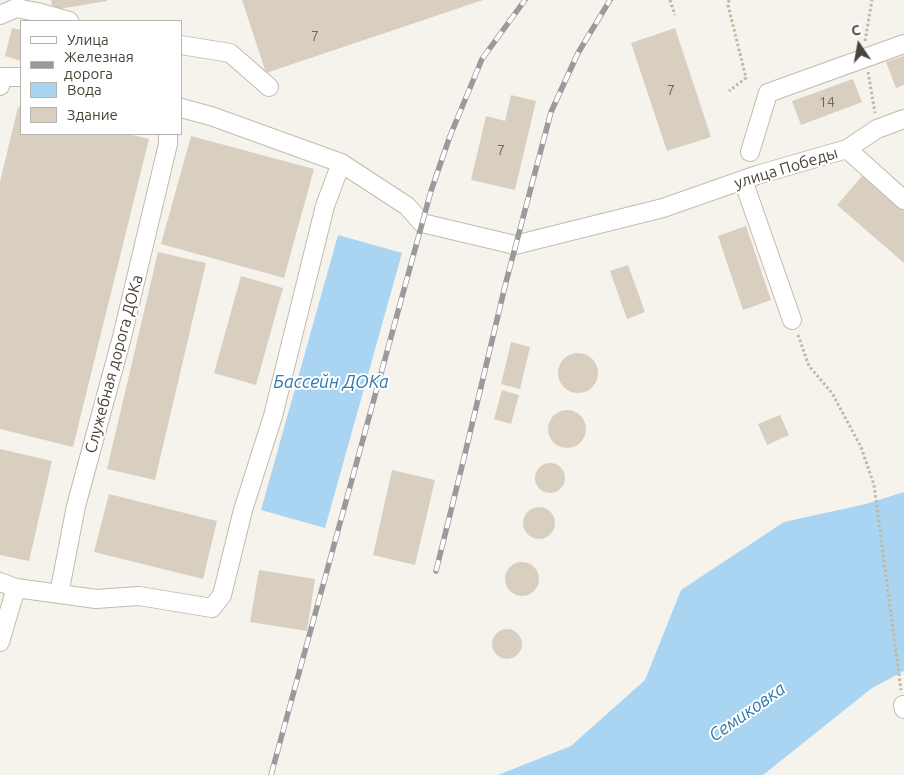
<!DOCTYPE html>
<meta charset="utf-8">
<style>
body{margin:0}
#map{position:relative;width:904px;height:775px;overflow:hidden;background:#f6f3ec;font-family:Ubuntu,sans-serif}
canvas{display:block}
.legend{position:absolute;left:20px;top:20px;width:162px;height:115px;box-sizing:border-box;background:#fff;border:1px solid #b7b4b0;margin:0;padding:6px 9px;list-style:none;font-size:15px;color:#4b4439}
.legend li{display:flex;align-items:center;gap:10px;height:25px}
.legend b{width:25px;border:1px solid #b7b4b0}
.north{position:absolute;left:834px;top:20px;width:50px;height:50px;-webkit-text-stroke:4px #fff;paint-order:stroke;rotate:348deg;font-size:14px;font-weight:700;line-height:20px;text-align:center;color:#4b4439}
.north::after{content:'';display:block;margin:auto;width:18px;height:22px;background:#4b4439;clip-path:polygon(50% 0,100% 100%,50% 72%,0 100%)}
</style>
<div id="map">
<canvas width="904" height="775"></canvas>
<ul class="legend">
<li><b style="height:6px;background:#fff"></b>Улица</li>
<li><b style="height:6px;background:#9a9a9a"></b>Железная дорога</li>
<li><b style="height:14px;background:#a9d4f2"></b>Вода</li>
<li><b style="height:14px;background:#d8cfc1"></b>Здание</li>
</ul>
<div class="north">С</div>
</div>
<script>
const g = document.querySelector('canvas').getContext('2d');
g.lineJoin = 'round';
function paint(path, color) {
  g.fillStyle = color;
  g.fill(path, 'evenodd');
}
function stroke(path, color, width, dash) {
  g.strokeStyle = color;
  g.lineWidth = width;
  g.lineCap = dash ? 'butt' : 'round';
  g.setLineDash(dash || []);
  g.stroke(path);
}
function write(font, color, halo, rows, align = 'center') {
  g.font = font + ' Ubuntu,sans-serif';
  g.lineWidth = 4;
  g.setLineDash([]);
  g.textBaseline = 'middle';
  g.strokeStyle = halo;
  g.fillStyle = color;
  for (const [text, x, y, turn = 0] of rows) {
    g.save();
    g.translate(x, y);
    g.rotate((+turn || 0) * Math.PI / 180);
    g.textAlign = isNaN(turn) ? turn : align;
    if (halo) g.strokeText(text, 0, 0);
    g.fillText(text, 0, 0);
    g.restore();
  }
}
const water = new Path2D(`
 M 338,235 L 402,253 L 325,528 L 261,510 Z
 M 904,492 L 904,671 L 872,688 L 763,775 L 498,775 L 571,746 L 645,680 L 681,590 L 784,522 L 866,504 Z`);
const building = new Path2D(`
 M 51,0 L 107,0 L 107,1 L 53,10 Z
 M 242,0 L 483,0 L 266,73 Z
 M 12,28 L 21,30 L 21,61 L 5,56 Z
 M 675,28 L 711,137 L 667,151 L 631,43 Z
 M 904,56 L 904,85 L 896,88 L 886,62 Z
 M 853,79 L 862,102 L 801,125 L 792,101 Z
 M 511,95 L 536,101 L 515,190 L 471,180 L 486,116 L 505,121 Z
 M 18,107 L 21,107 L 21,134 L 129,134 L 149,139 L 73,447 L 0,429 L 0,182 Z
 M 191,136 L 314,169 L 284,278 L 161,244 Z
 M 863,175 L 904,211 L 904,263 L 837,205 Z
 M 746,226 L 771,300 L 743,310 L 718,236 Z
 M 158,252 L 206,263 L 155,480 L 107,469 Z
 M 628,265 L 645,312 L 627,319 L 610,271 Z
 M 241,276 L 283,288 L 256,385 L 214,373 Z
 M 511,342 L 530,347 L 520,389 L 501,384 Z
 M558 373a20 20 0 1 1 40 0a20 20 0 1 1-40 0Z
 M 502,390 L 519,395 L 511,424 L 494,419 Z
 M548 429a19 19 0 1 1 38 0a19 19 0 1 1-38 0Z
 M 780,415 L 789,435 L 767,445 L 758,424 Z
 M 0,449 L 52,461 L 29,561 L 0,555 Z
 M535 478a15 15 0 1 1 30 0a15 15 0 1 1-30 0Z
 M 392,470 L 435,480 L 415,565 L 373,555 Z
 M 109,494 L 217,521 L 203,579 L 94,552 Z
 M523 523a16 16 0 1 1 32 0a16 16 0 1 1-32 0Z
 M505 579a17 17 0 1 1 34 0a17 17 0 1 1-34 0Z
 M 259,570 L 315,579 L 307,631 L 250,622 Z
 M492 644a15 15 0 1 1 30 0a15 15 0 1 1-30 0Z`);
const path = new Path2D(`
 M 670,0 L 675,15
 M 729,0 L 728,5 L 746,78 L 729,91
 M 865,41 L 872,0
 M 868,72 L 875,113
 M 798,335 L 809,366 L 832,393 L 861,447 L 874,485 L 901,690`);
const minor = new Path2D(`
 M 0,15 L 16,8 L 37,12 L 69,21
 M 181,45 L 230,53 L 269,87
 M 0,86 L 2,77 L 21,77
 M 181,108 L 211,116 L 341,163 L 407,206 L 422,223 L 515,245 L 663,208 L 757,175 L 847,149 L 877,129 L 904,119
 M 847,149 L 904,200
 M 750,152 L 768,93 L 904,44
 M 743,180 L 792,320
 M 0,582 L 16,588 L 0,642
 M 16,588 L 96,599 L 139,596 L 212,608 L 222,595 L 243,510 L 273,416 L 325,206 L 341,163
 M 59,594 L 76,506 L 122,337 L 168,144 L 168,134
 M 903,705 L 904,709`);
const rail = new Path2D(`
 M 436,571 L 464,458 L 506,282 L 551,112 L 578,53 L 610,0
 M 271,775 L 431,191 L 450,136 L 482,59 L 525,0`);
const numberNames = [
 ["7",315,36],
 ["7",671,90],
 ["14",827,102],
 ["7",501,150]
];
const streetNames = [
 ["улица Победы",786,168,-17],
 ["Служебная дорога ДОКа",114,364,-75]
];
const waterNames = [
 ["Бассейн ДОКа",331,382],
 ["Семиковка",747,712,-35]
];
paint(water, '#a9d4f2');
paint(building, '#d8cfc1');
stroke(minor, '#c2bbae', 20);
stroke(path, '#c4b79f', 3, [2.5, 2.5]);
stroke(minor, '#fff', 18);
stroke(rail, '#9a9a9a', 5.5);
stroke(rail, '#fff', 4, [11]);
write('14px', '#6e675b', null, numberNames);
write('16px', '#4b4439', '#fff', streetNames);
write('italic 18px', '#2e7ab2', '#fff', waterNames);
</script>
